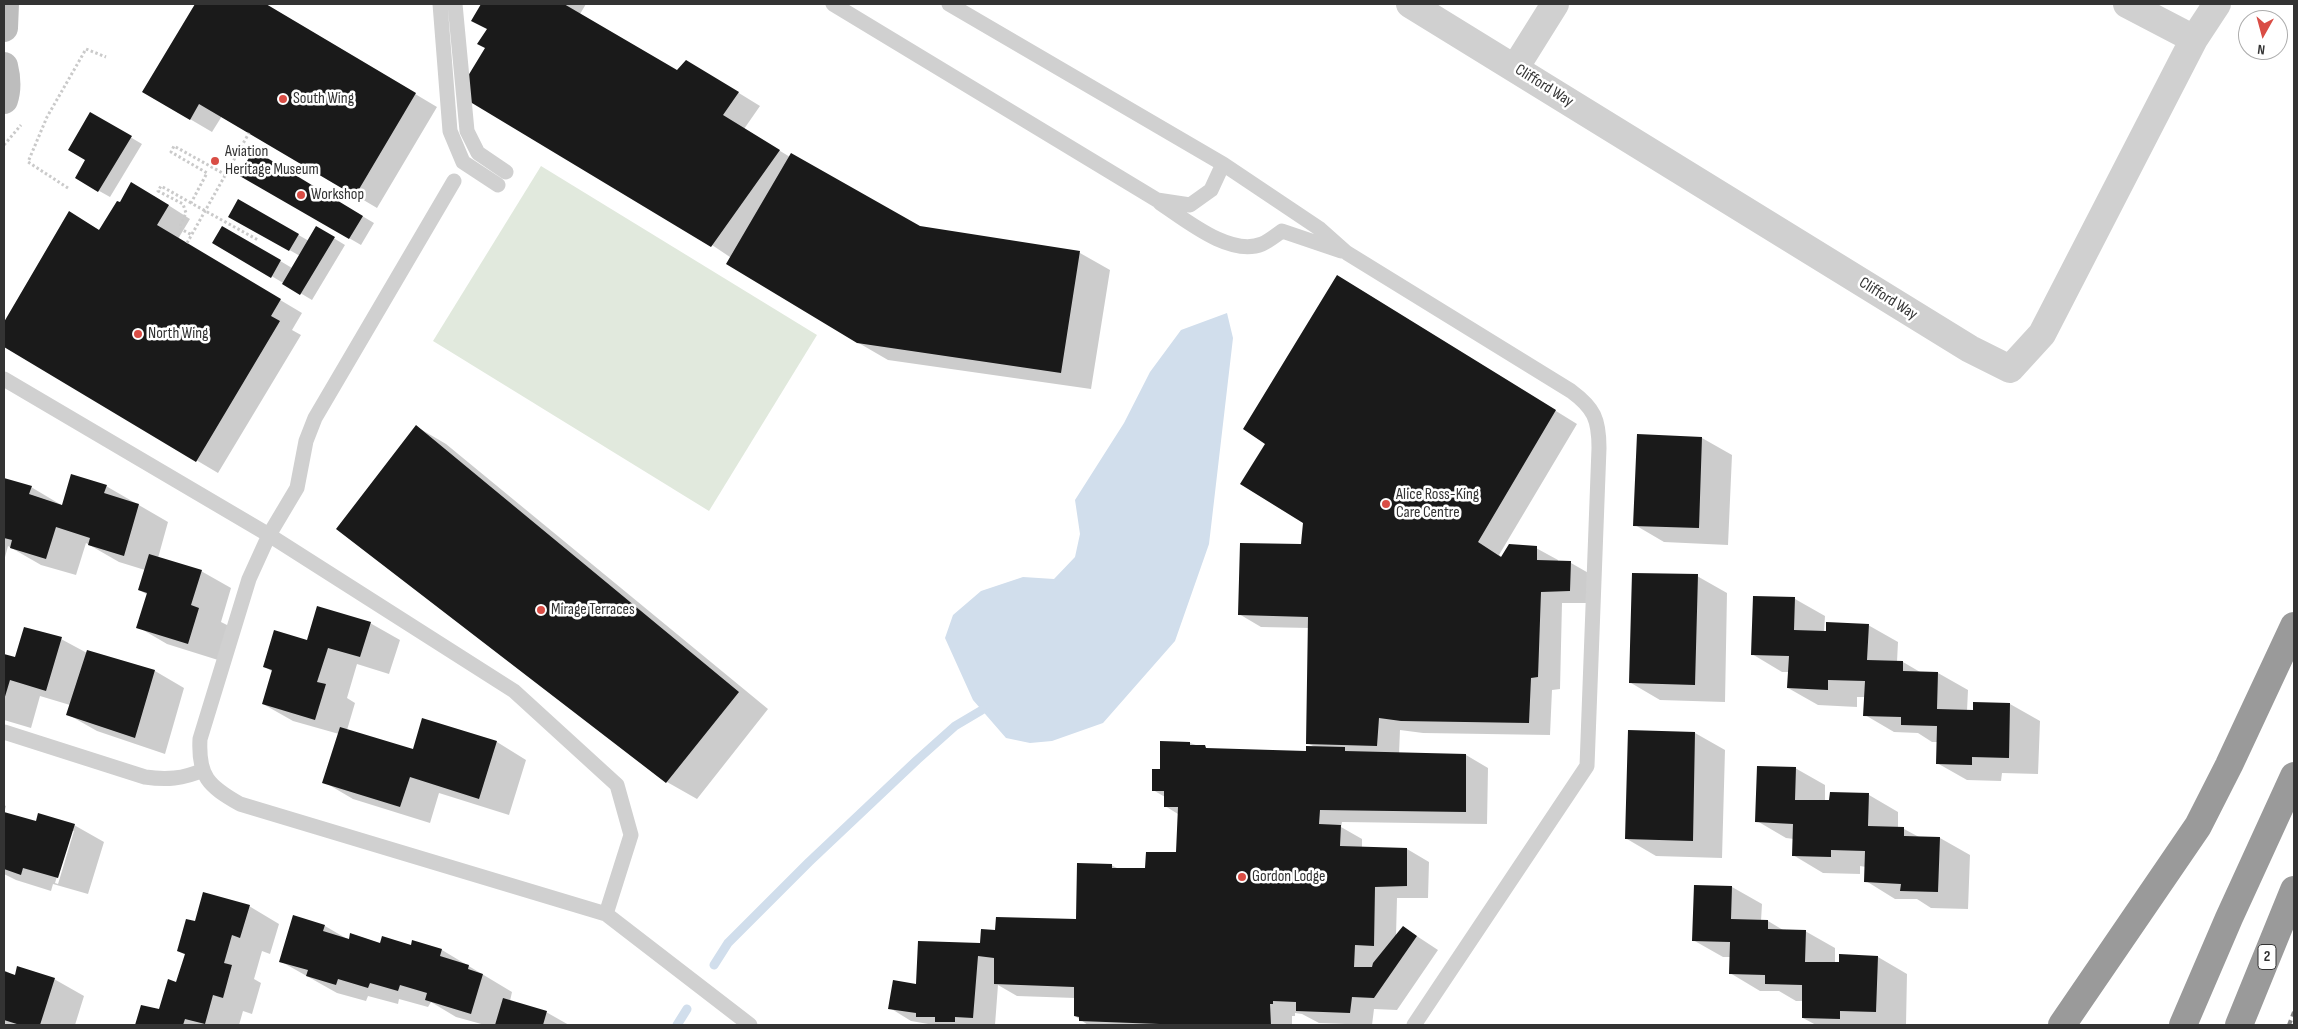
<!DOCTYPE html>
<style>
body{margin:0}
#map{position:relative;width:2298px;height:1029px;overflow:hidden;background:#fff;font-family:"Sofia Sans Condensed",sans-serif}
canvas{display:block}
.frame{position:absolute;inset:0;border:5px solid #333;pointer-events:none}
.north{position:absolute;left:2238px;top:10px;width:50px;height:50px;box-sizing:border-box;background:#fff;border:1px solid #adadad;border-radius:50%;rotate:187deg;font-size:14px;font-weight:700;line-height:20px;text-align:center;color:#333}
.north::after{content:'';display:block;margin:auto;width:18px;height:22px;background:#d94d45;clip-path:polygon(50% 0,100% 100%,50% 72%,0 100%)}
</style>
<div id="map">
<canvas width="2298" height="1029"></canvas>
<div class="frame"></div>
<div class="north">N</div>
</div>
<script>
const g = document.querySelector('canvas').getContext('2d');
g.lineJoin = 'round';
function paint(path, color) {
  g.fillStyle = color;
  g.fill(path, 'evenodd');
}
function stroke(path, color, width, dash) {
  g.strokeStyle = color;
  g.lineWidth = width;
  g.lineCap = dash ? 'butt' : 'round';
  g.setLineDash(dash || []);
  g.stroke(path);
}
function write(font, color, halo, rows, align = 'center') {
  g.font = font + ' "Sofia Sans Condensed",sans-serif';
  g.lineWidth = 5;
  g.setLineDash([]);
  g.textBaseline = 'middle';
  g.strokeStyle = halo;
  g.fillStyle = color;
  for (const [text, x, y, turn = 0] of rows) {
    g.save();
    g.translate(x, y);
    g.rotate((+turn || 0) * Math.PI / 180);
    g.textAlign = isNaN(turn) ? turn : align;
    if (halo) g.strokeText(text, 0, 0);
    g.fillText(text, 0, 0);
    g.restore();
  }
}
const green = new Path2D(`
 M 541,166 L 817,335 L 709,511 L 433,341 Z`);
const water = new Path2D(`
 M 1227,313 L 1233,338 L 1209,544 L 1175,641 L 1103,723 L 1052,741 L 1030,743 L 1006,738 L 973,700 L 945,638 L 953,615 L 981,591 L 1023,577 L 1054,579 L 1075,557 L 1080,534 L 1075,500 L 1124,423 L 1150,372 L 1181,330 Z`);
const shadow = new Path2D(`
 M 197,4 L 264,4 L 437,107 L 377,208 L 222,116 L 212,132 L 144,92 Z
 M 482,4 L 586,4 L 580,14 L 678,72 L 708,74 L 760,106 L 744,129 L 790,157 L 919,227 L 1080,253 L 1110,270 L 1091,389 L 888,360 L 857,342 L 712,245 L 486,48 L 488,29 L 472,20 Z
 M 91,114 L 142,144 L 110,197 L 76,178 L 87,160 Z
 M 254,152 L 374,223 L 361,245 L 240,175 Z
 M 154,196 L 190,219 L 178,239 L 302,313 L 292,330 L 301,335 L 218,473 L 4,346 L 4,324 L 70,213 L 99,230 L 120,204 Z
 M 239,201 L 309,241 L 317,228 L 345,245 L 312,300 L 214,242 L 223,227 L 292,268 L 300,256 L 230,216 Z
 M 1359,289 L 1577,424 L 1499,555 L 1502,557 L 1536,548 L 1558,560 L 1558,562 L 1571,563 L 1592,575 L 1592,603 L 1562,603 L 1560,689 L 1552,690 L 1550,735 L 1423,733 L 1400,730 L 1399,754 L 1466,755 L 1488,768 L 1487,824 L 1342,822 L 1341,827 L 1362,839 L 1362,848 L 1407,849 L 1429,862 L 1428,898 L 1397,898 L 1396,936 L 1403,927 L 1438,950 L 1397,1010 L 1374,1009 L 1372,1025 L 1319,1023 L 1302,1014 L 1295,1013 L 1295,1016 L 1292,1016 L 1292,1025 L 1088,1025 L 1075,1016 L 1075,998 L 1017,996 L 998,985 L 995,1025 L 934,1025 L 911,1021 L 890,1008 L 918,985 L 981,945 L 996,932 L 1077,921 L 1111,865 L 1119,869 L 1146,869 L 1177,853 L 1178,814 L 1165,806 L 1165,797 L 1153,790 L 1161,770 L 1190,743 L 1211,750 L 1307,752 L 1315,747 L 1307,743 L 1309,628 L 1261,627 L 1239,614 L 1302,545 Z
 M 417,427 L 446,444 L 768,709 L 697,799 L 667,782 L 338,529 Z
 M 1702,438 L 1732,455 L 1728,545 L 1664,542 L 1635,525 Z
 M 4,479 L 31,487 L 63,506 L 106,486 L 168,522 L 158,558 L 201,571 L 231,588 L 221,622 L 229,626 L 218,660 L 167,644 L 138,627 L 148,595 L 139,590 L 145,570 L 119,562 L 86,543 L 76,575 L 41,565 L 8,546 L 4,561 Z
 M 1697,576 L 1727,593 L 1725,702 L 1660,700 L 1631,683 Z
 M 1795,599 L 1825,616 L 1824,632 L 1868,625 L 1898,642 L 1897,662 L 1903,662 L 1920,672 L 1938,673 L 1968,690 L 1967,711 L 2010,704 L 2040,721 L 2038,774 L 2002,773 L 2001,781 L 1967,780 L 1937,763 L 1938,742 L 1932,742 L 1918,733 L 1894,732 L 1865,715 L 1865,697 L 1857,697 L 1857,707 L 1818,705 L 1788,688 L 1789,672 L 1782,672 L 1752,654 Z
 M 370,623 L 400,640 L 389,674 L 357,664 L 347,698 L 355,703 L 347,730 L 413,751 L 423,720 L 497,742 L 526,760 L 509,815 L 439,793 L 430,823 L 353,799 L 324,782 L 339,734 L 293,721 L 263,704 L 273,672 L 265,667 L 307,642 Z
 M 61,639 L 87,653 L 155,671 L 184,688 L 165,754 L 97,731 L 67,714 L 70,705 L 40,696 L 31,728 L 4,720 L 4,655 L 16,659 Z
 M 1695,733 L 1725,750 L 1722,858 L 1656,856 L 1627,839 Z
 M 1795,768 L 1825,785 L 1825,802 L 1869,795 L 1898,812 L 1898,828 L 1904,829 L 1919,837 L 1940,838 L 1970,855 L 1968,909 L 1931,908 L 1917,899 L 1895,899 L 1866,881 L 1866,867 L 1860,866 L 1860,874 L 1823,873 L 1793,855 L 1794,839 L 1786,838 L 1757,821 Z
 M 4,805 L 6,806 L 4,813 L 36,823 L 74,825 L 104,842 L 88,894 L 53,884 L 51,891 L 16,880 L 4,874 ZM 71,831 L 74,831 L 58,884 L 55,883 Z
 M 1695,886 L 1732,887 L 1762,904 L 1761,921 L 1768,921 L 1783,930 L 1805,931 L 1835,948 L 1835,963 L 1878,957 L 1907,974 L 1906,1025 L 1816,1025 L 1803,1018 L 1803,1001 L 1796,1001 L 1779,991 L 1760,991 L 1730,973 L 1731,957 L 1723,957 L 1693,940 Z
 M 249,906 L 279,924 L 270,954 L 262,951 L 254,979 L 261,983 L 252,1014 L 243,1011 L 239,1025 L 137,1025 L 142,1006 L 160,1011 L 177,984 L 186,955 L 178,951 L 196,923 Z
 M 325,926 L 349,940 L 442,950 L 512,992 L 510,1001 L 546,1012 L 569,1025 L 485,1025 L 456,1017 L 431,1002 L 428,1007 L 399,999 L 398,1004 L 368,996 L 366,1001 L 337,993 L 280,961 Z
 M 4,970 L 13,975 L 54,979 L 84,996 L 75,1025 L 4,1025 Z`);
const stream = new Path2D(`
 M 714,965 L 728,943 L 809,862 L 917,760 L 955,726 L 982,710
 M 677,1025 L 687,1009`);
const building = new Path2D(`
 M 195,4 L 266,4 L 416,93 L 355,196 L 199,104 L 190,120 L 142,92 Z
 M 481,4 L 564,4 L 677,70 L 686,60 L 739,92 L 723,115 L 780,150 L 711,247 L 457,94 L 485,48 L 477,44 L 487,29 L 471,21 Z
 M 90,112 L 132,136 L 98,192 L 75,178 L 85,160 L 68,150 Z
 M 254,150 L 363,216 L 349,239 L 238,175 Z
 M 791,153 L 920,226 L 1080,251 L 1061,373 L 857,343 L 726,264 Z
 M 131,182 L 169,205 L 157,225 L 281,299 L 271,316 L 280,321 L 196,462 L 4,347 L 4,322 L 69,211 L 99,230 L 117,201 L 120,202 Z
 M 238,199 L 299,234 L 289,251 L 228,217 Z
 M 222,226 L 281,260 L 271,278 L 212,243 Z
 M 316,226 L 335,237 L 300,295 L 282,284 Z
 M 1337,275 L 1556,410 L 1478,542 L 1501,557 L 1509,544 L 1537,546 L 1537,560 L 1571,561 L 1570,591 L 1541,592 L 1538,677 L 1531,678 L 1529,723 L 1401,721 L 1379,718 L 1377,746 L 1306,744 L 1308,617 L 1238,615 L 1240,543 L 1301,544 L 1303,523 L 1240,484 L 1265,444 L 1243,429 Z
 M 416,425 L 739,692 L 666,783 L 336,529 Z
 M 1637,434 L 1702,437 L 1699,528 L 1633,526 Z
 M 71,474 L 107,485 L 104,493 L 139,504 L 124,556 L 88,545 L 90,538 L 56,527 L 46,559 L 10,548 L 12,540 L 4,538 L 4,478 L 32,486 L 29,494 L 62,505 Z
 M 149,554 L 202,570 L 191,605 L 199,608 L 188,644 L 136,628 L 147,593 L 138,590 Z
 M 1632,573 L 1698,574 L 1695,685 L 1629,683 Z
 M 1753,596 L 1795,597 L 1794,630 L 1826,631 L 1826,622 L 1869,624 L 1867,660 L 1903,661 L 1903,671 L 1938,672 L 1937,709 L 1973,710 L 1973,702 L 2010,703 L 2009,758 L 1972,757 L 1972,765 L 1936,764 L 1937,726 L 1901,725 L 1901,717 L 1863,716 L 1865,681 L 1828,680 L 1828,690 L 1787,688 L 1789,656 L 1751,655 Z
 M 317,606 L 371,622 L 360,657 L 328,648 L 317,682 L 326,684 L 315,720 L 262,704 L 272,670 L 263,667 L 274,630 L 307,640 Z
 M 24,627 L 62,637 L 46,691 L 10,680 L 4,700 L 4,654 L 15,657 Z
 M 87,650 L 155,670 L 135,738 L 66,715 Z
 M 422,718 L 497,741 L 479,799 L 410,777 L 400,807 L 322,783 L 340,727 L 413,749 Z
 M 1628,730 L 1695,732 L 1693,841 L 1625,839 Z
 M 1160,741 L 1190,742 L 1190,745 L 1205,745 L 1206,748 L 1306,751 L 1306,746 L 1345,747 L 1345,751 L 1466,754 L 1466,812 L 1320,810 L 1319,824 L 1341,825 L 1340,846 L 1407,848 L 1407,886 L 1375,887 L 1374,946 L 1355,945 L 1354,967 L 1372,967 L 1373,963 L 1403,926 L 1417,936 L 1374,998 L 1352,997 L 1350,1013 L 1296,1011 L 1296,1002 L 1273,1001 L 1273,1004 L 1270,1004 L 1271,1025 L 1186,1025 L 1079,1021 L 1079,1017 L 1074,1016 L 1074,987 L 994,984 L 994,958 L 978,956 L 973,1018 L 955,1017 L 955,1022 L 935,1022 L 935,1017 L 916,1017 L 916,1013 L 888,1009 L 893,980 L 916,984 L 918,941 L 980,943 L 981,929 L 995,930 L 996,917 L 1076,919 L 1077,863 L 1112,864 L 1112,868 L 1145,868 L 1146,852 L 1176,852 L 1178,807 L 1164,807 L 1164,791 L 1152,791 L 1152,769 L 1160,769 Z
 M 1757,766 L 1796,767 L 1795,800 L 1829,800 L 1830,792 L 1869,793 L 1868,826 L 1904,827 L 1904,836 L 1940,837 L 1938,892 L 1900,891 L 1901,884 L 1864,882 L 1865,851 L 1831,850 L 1831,857 L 1792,856 L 1793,824 L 1755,822 Z
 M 4,812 L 36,821 L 38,813 L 75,824 L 58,878 L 23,868 L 21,875 L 4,869 Z
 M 1694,885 L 1732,886 L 1731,919 L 1768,920 L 1768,929 L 1806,930 L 1805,962 L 1839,962 L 1839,954 L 1878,956 L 1876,1012 L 1840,1011 L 1840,1019 L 1802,1018 L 1802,985 L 1765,984 L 1765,975 L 1729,974 L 1730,942 L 1692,941 Z
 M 203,892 L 250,905 L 240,938 L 232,935 L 224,963 L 232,965 L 223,998 L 213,995 L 205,1024 L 185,1019 L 183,1025 L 135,1025 L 141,1005 L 159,1009 L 168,979 L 176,982 L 185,954 L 177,951 L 186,919 L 195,921 Z
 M 293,915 L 325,925 L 323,931 L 349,939 L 350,933 L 380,943 L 382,936 L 411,945 L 412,940 L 442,949 L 440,956 L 469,965 L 468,969 L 483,974 L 471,1014 L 425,1000 L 427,993 L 400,985 L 398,991 L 370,983 L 368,988 L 338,979 L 336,985 L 306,976 L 308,970 L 279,962 Z
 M 17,966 L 55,978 L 40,1025 L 20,1025 L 4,1020 L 4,971 L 15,975 Z
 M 503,998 L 547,1011 L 543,1025 L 495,1025 Z`);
const path = new Path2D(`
 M 4,145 L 21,125
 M 226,175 L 174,146 L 171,152 L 207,173 L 191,203 L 258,240
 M 68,188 L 28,162 L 47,117 L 86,49 L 106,57
 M 191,203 L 161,186 L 158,191 L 183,204 L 186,213 L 179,228 L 192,235
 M 187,243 L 249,133`);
const lane = new Path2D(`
 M 440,4 L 450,131 L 463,162 L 498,185
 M 455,4 L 467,131 L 478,153 L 506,172
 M 833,4 L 1157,200 L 1190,205 L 1211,190 L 1223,164
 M 949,4 L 1223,164 L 1320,229 L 1347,253 L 1571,391 C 1594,408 1599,419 1599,448 L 1587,766 L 1414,1025
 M 454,181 L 315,418 L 306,441 L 297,488 L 269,535 L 249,579 L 200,739 C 198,776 208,786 240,804 L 606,914 L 750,1025
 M 1160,203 C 1186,220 1230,257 1262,244 C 1269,241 1276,235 1282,231 L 1341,251
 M 4,379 L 269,535 L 514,691 L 617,785 L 631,835 L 606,914
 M 4,732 L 145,777 C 166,780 183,779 203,770`);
const street = new Path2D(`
 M 1410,4 L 1970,349 L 2010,369 L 2042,334 L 2194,39 L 2217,4
 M 2127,4 L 2194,39
 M 1515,68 L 1555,4`);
const secondary = new Path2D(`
 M 4,28 L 5,4
 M 4,66 C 7,78 8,88 4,100`);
const highway = new Path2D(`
 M 2062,1025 L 2198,826 L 2229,765 L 2294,626
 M 2183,1025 L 2229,918 L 2294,776
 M 2239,1025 L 2294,890`);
const rail = new Path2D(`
 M 2289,1025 L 2294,1012`);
const markers = [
 [283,99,5,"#d94d45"],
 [215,161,5,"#d94d45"],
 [301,195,5,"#d94d45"],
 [138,334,5,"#d94d45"],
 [1386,504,5,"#d94d45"],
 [541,610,5,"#d94d45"],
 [1242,877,5,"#d94d45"]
];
const shields = [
 [2267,957,18]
];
const shieldNames = [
 ["2",2267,957]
];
const streetNames = [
 ["Clifford Way",1544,86,32],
 ["Clifford Way",1888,299,32]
];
const poiNames = [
 ["South Wing",293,99],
 ["Aviation",225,152],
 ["Heritage Museum",225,170],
 ["Workshop",311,195],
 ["North Wing",148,334],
 ["Alice Ross-King",1396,495],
 ["Care Centre",1396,513],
 ["Mirage Terraces",551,610],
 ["Gordon Lodge",1252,877]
];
paint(green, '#e1e9dd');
paint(water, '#d1deec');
paint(shadow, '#0003');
stroke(stream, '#d1deec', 9);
paint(building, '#1a1a1a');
stroke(path, '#cacaca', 3, [2.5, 2.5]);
stroke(lane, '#d0d0d0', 15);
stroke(street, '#d0d0d0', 28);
stroke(secondary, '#bdbdbd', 28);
stroke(highway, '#9a9a9a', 28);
stroke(rail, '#888', 4, [5, 4]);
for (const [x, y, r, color] of markers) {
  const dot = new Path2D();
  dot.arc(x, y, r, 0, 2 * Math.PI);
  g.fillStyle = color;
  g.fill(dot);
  stroke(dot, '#fff', 2);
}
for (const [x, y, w] of shields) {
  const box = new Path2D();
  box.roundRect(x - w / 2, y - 12.5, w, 25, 4);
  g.fillStyle = '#fff';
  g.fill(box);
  stroke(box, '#333', 1);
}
write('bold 15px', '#333', null, shieldNames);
write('16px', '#333', '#fff', streetNames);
write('16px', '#333', '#fff', poiNames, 'left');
</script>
